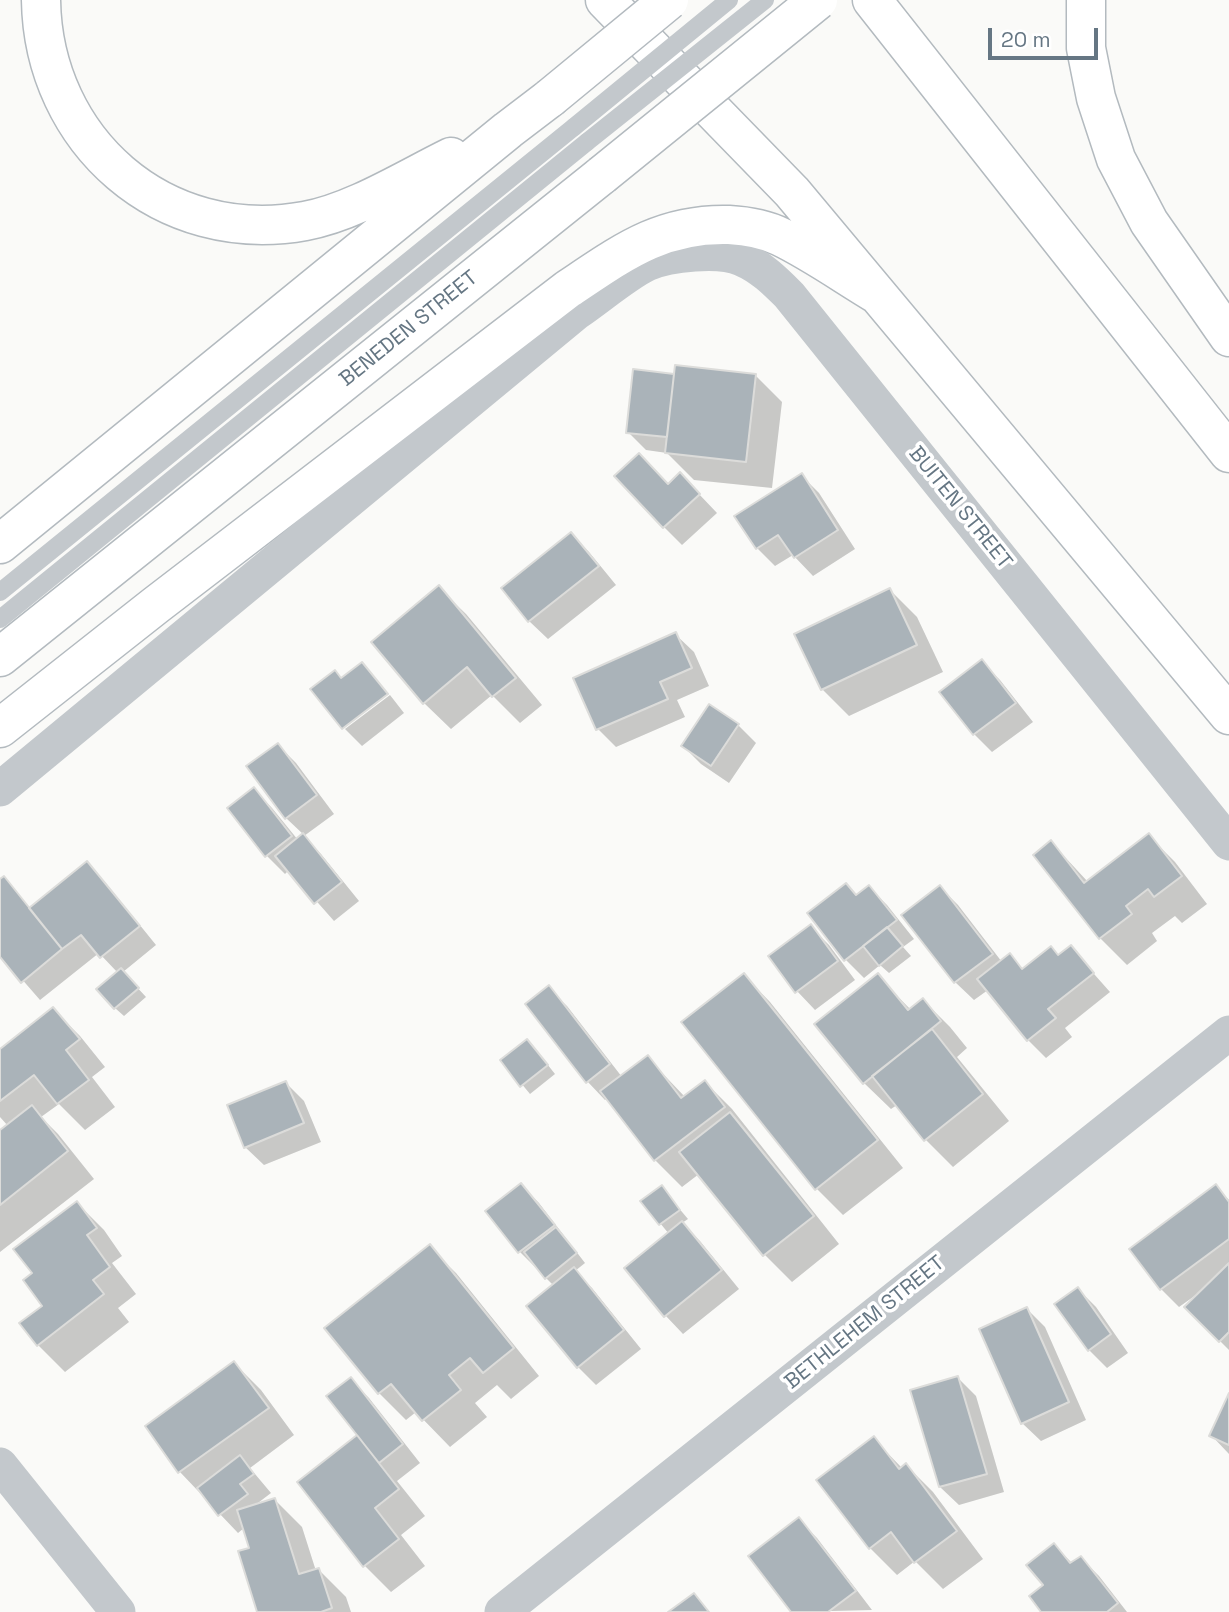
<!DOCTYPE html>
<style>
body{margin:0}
#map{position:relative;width:1229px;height:1612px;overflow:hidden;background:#fafaf8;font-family:"Space Grotesk",sans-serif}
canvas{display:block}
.scale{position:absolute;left:988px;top:28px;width:110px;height:32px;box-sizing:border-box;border:4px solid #657683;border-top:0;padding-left:9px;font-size:21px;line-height:24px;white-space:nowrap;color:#657683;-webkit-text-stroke:5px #fff;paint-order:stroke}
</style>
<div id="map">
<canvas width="1229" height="1612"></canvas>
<div class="scale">20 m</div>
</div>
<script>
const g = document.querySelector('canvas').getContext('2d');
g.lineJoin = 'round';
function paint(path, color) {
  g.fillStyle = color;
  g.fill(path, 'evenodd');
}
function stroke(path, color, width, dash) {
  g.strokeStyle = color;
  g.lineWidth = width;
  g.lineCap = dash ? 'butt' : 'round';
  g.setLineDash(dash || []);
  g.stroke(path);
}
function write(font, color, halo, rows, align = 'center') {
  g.font = font + ' "Space Grotesk",sans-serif';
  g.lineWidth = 7;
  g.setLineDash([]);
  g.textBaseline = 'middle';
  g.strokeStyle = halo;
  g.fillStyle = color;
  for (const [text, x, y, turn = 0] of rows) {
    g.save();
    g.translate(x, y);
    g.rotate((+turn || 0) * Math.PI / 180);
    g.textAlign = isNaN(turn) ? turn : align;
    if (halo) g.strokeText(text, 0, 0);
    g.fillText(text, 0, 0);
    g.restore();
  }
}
const shadow = new Path2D(`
 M 673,375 L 755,375 L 782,402 L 772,488 L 694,480 L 667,453 L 646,450 L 628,432 Z
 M 801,475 L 819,493 L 855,549 L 813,576 L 793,555 L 775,566 L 757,548 Z
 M 698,493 L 717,513 L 682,545 L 664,527 Z
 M 571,534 L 589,552 L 616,585 L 548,639 L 529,621 L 503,588 Z
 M 439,588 L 466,614 L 542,705 L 520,723 L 492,695 L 451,729 L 424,703 Z
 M 890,590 L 917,617 L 943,672 L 849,716 L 822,689 Z
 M 675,634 L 694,652 L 709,686 L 677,700 L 685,717 L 616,747 L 598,729 Z
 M 982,662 L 1000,680 L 1033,722 L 992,752 L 974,734 L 942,692 Z
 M 390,695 L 404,713 L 362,746 L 345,729 Z
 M 738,725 L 756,743 L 729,783 L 701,764 L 683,746 Z
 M 278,745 L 296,763 L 334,814 L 304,836 L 321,854 L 359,901 L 334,921 L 289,870 L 285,874 L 267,856 L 229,809 L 254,789 L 272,808 L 298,840 L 304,835 L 286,818 Z
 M 1149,836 L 1175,862 L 1207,904 L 1182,923 L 1175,916 L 1152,933 L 1157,941 L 1127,965 L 1100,938 L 1051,842 L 1088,882 Z
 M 87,864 L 105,882 L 156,945 L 123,972 L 146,997 L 124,1016 L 115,1008 L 118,973 L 99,953 L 40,1000 L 0,954 L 0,881 L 3,879 L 31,909 Z
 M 869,887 L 887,905 L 914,939 L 903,947 L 911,956 L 889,973 L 880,965 L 864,978 L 846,960 L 809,913 L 857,897 Z
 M 940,887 L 958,905 L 1002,962 L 1010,955 L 1024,970 L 1059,957 L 1071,948 L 1110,992 L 1065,1028 L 1072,1037 L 1046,1058 L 1028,1040 L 988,990 L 974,1000 L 955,982 L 903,915 Z
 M 811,927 L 829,945 L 855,980 L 815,1010 L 797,991 Z
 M 744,975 L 770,1002 L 903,1168 L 843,1215 L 816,1188 Z
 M 877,975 L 911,1010 L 923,1000 L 950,1027 L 967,1048 L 957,1057 L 1009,1121 L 953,1167 L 926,1140 L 897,1105 L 891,1109 L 864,1083 Z
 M 548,988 L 567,1006 L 622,1077 L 648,1058 L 685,1097 L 705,1082 L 732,1109 L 839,1244 L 792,1282 L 765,1255 L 699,1174 L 682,1187 L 655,1160 L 608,1098 L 605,1100 L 587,1081 Z
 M 53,1009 L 80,1036 L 105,1067 L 92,1077 L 115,1107 L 85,1130 L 59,1104 L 41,1117 L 58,1134 L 94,1179 L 0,1252 L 0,1132 L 8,1126 L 0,1117 L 0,1051 Z
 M 536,1050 L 555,1074 L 530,1094 L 502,1060 Z
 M 286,1083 L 304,1101 L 321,1142 L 264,1165 L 245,1147 Z
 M 521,1185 L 539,1203 L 585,1263 L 575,1271 L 592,1288 L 641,1349 L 596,1385 L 578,1367 L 554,1286 L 520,1252 L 487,1211 Z
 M 1216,1186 L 1229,1200 L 1229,1350 L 1186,1307 L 1197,1297 L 1196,1295 L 1179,1307 L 1161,1289 Z
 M 661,1187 L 688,1219 L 682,1223 L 700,1241 L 739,1289 L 683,1334 L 665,1315 L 669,1234 L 642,1201 Z
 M 77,1203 L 104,1230 L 122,1256 L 112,1263 L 136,1294 L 118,1308 L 129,1322 L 65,1372 L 38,1345 L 45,1307 L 35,1273 Z
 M 429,1247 L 456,1273 L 539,1376 L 511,1399 L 497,1385 L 475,1403 L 487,1417 L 450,1447 L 416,1412 L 406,1420 L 379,1393 L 327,1328 Z
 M 1078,1289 L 1096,1307 L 1128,1353 L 1107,1368 L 1089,1350 Z
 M 1027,1309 L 1045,1327 L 1086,1420 L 1041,1441 L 1022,1423 Z
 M 234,1363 L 261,1390 L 294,1435 L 250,1468 L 271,1493 L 254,1506 L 275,1500 L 302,1527 L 316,1571 L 319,1570 L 346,1597 L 351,1612 L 259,1612 L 251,1549 L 244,1528 L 238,1533 L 180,1472 Z
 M 958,1378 L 976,1396 L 1004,1492 L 959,1505 L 940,1487 Z
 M 351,1380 L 369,1398 L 420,1463 L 397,1481 L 425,1516 L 401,1535 L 425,1566 L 391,1592 L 364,1565 L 363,1443 Z
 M 1229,1397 L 1229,1454 L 1211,1435 Z
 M 874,1439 L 902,1468 L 906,1465 L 933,1492 L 983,1559 L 943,1589 L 915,1561 L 897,1575 L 870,1548 Z
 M 799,1520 L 817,1538 L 872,1610 L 793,1612 Z
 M 1054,1545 L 1073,1564 L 1081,1558 L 1099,1576 L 1127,1612 L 1044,1612 L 1045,1586 Z`);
const building = new Path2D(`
 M 675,365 L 756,374 L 746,462 L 665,453 Z
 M 633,369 L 674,374 L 667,437 L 626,433 Z
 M 639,453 L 668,484 L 680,472 L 700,494 L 663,528 L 614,476 Z
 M 802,473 L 838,530 L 794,558 L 778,535 L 756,549 L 734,516 Z
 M 571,532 L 599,566 L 528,622 L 501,588 Z
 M 439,585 L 516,678 L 492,697 L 467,667 L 423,704 L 371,642 Z
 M 890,588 L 917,645 L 821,690 L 794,634 Z
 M 676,632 L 692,668 L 660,682 L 668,699 L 596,730 L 573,678 Z
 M 982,659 L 1016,703 L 973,735 L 939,692 Z
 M 362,662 L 388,694 L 342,729 L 310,689 L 335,670 L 341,678 Z
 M 709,704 L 739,724 L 711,766 L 681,746 Z
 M 278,743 L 317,795 L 285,819 L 246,766 Z
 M 254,787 L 292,836 L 265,857 L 227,808 Z
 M 303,833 L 342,882 L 314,904 L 275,856 Z
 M 1149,833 L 1182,876 L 1154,897 L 1148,889 L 1126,906 L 1132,914 L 1099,939 L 1033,855 L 1051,840 L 1084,883 Z
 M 87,861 L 140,926 L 100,958 L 81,935 L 62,949 L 29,908 Z
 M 4,876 L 62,949 L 21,983 L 0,957 L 0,879 Z
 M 846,883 L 856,895 L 869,885 L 897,920 L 844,961 L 807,913 Z
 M 940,885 L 993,954 L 954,983 L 901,915 Z
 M 811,924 L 838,961 L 795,993 L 768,956 Z
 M 887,927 L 903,946 L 879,966 L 863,946 Z
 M 1071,945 L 1094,973 L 1048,1009 L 1056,1018 L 1027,1041 L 977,979 L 1010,953 L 1022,969 L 1051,946 L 1058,955 Z
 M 121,968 L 139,988 L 114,1009 L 96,989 Z
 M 744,973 L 878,1140 L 815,1190 L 681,1022 Z
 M 878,973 L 908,1010 L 923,998 L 941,1021 L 863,1084 L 814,1024 Z
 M 549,985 L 610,1064 L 586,1083 L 525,1004 Z
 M 53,1007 L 80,1039 L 66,1050 L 89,1080 L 57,1104 L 34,1075 L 0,1101 L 0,1049 Z
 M 932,1029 L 983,1094 L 924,1141 L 872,1076 Z
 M 527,1039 L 548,1065 L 520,1087 L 500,1060 Z
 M 648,1055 L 681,1098 L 705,1080 L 725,1107 L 654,1161 L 600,1091 Z
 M 286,1081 L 304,1123 L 244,1148 L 227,1105 Z
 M 32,1105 L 68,1151 L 0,1205 L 0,1130 Z
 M 730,1112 L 814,1216 L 763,1256 L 679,1152 Z
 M 521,1183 L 555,1225 L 518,1253 L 485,1211 Z
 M 1216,1184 L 1229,1202 L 1229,1239 L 1160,1290 L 1129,1249 Z
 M 662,1185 L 680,1210 L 659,1225 L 640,1201 Z
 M 77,1201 L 97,1228 L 87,1235 L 110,1267 L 93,1280 L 104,1294 L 37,1346 L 19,1323 L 42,1306 L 23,1280 L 32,1273 L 13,1249 Z
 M 682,1221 L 722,1270 L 664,1317 L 624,1268 Z
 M 556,1227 L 577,1253 L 545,1279 L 524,1252 Z
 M 430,1244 L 514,1348 L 483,1373 L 470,1358 L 449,1375 L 461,1390 L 422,1421 L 391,1384 L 378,1394 L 324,1328 Z
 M 1229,1263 L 1229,1332 L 1219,1342 L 1184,1307 Z
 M 574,1267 L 624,1330 L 577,1368 L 526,1306 Z
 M 1078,1287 L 1111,1334 L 1088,1351 L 1054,1304 Z
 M 1027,1307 L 1069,1402 L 1021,1424 L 979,1329 Z
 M 234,1361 L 269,1408 L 178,1473 L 145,1426 Z
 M 958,1376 L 987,1474 L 939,1487 L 910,1390 Z
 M 351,1377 L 403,1444 L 379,1463 L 326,1396 Z
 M 1229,1393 L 1229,1445 L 1209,1436 Z
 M 357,1435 L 399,1489 L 375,1508 L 399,1539 L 363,1567 L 297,1482 Z
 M 874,1436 L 899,1469 L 906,1463 L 957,1531 L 914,1563 L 891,1532 L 869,1549 L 816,1480 Z
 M 240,1455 L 254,1474 L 240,1484 L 248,1494 L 218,1516 L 197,1488 Z
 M 275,1498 L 299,1574 L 319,1568 L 332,1608 L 321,1612 L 257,1612 L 238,1551 L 249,1548 L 237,1510 Z
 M 799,1517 L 856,1591 L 828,1612 L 791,1612 L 748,1556 Z
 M 1054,1543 L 1070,1563 L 1081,1556 L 1118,1603 L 1107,1612 L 1041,1612 L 1029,1596 L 1043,1585 L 1026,1565 Z
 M 694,1593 L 709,1612 L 668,1612 Z`);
const lane = new Path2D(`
 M 0,592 L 574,127
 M 0,619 L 587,142`);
const street = new Path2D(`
 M 0,789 L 576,313 C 597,299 626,274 647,264 C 669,254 720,249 742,259 C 761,267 775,281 789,295 L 1229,843
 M 0,1465 L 118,1612
 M 502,1612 L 1229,1033`);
const secondary = new Path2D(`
 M 41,0 C 43,141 163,247 305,221 C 354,212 406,179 451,157
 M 605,0 L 792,192 L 1229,715
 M 872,0 L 1229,453
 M 1086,0 L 1086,48 L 1096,98 L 1116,159 L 1149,222 L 1229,337
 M 0,544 L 508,130 L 550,98
 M 0,657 L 602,175
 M 0,728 L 156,605 L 568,289 C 622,253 661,223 729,225 C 747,226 765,229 781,237 C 814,253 846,276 878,295`);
const laneBridge = new Path2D(`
 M 574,127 L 729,0
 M 587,142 L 765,0`);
const secondaryBridge = new Path2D(`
 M 550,98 L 669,0
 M 602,175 L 818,0`);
const streetNames = [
 ["BENEDEN STREET",409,329,-39],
 ["BUITEN STREET",960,508,51],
 ["BETHLEHEM STREET",865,1323,-39]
];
paint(shadow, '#0003');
paint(building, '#aab3b9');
stroke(building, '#dcdcda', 2);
stroke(secondary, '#b3babf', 41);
stroke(lane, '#c3c8cc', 18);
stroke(street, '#c3c8cc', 35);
stroke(secondary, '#fff', 38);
stroke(secondaryBridge, '#b3babf', 41, []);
stroke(laneBridge, '#c3c8cc', 18);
stroke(secondaryBridge, '#fff', 38);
write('21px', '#657683', '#fff', streetNames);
</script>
